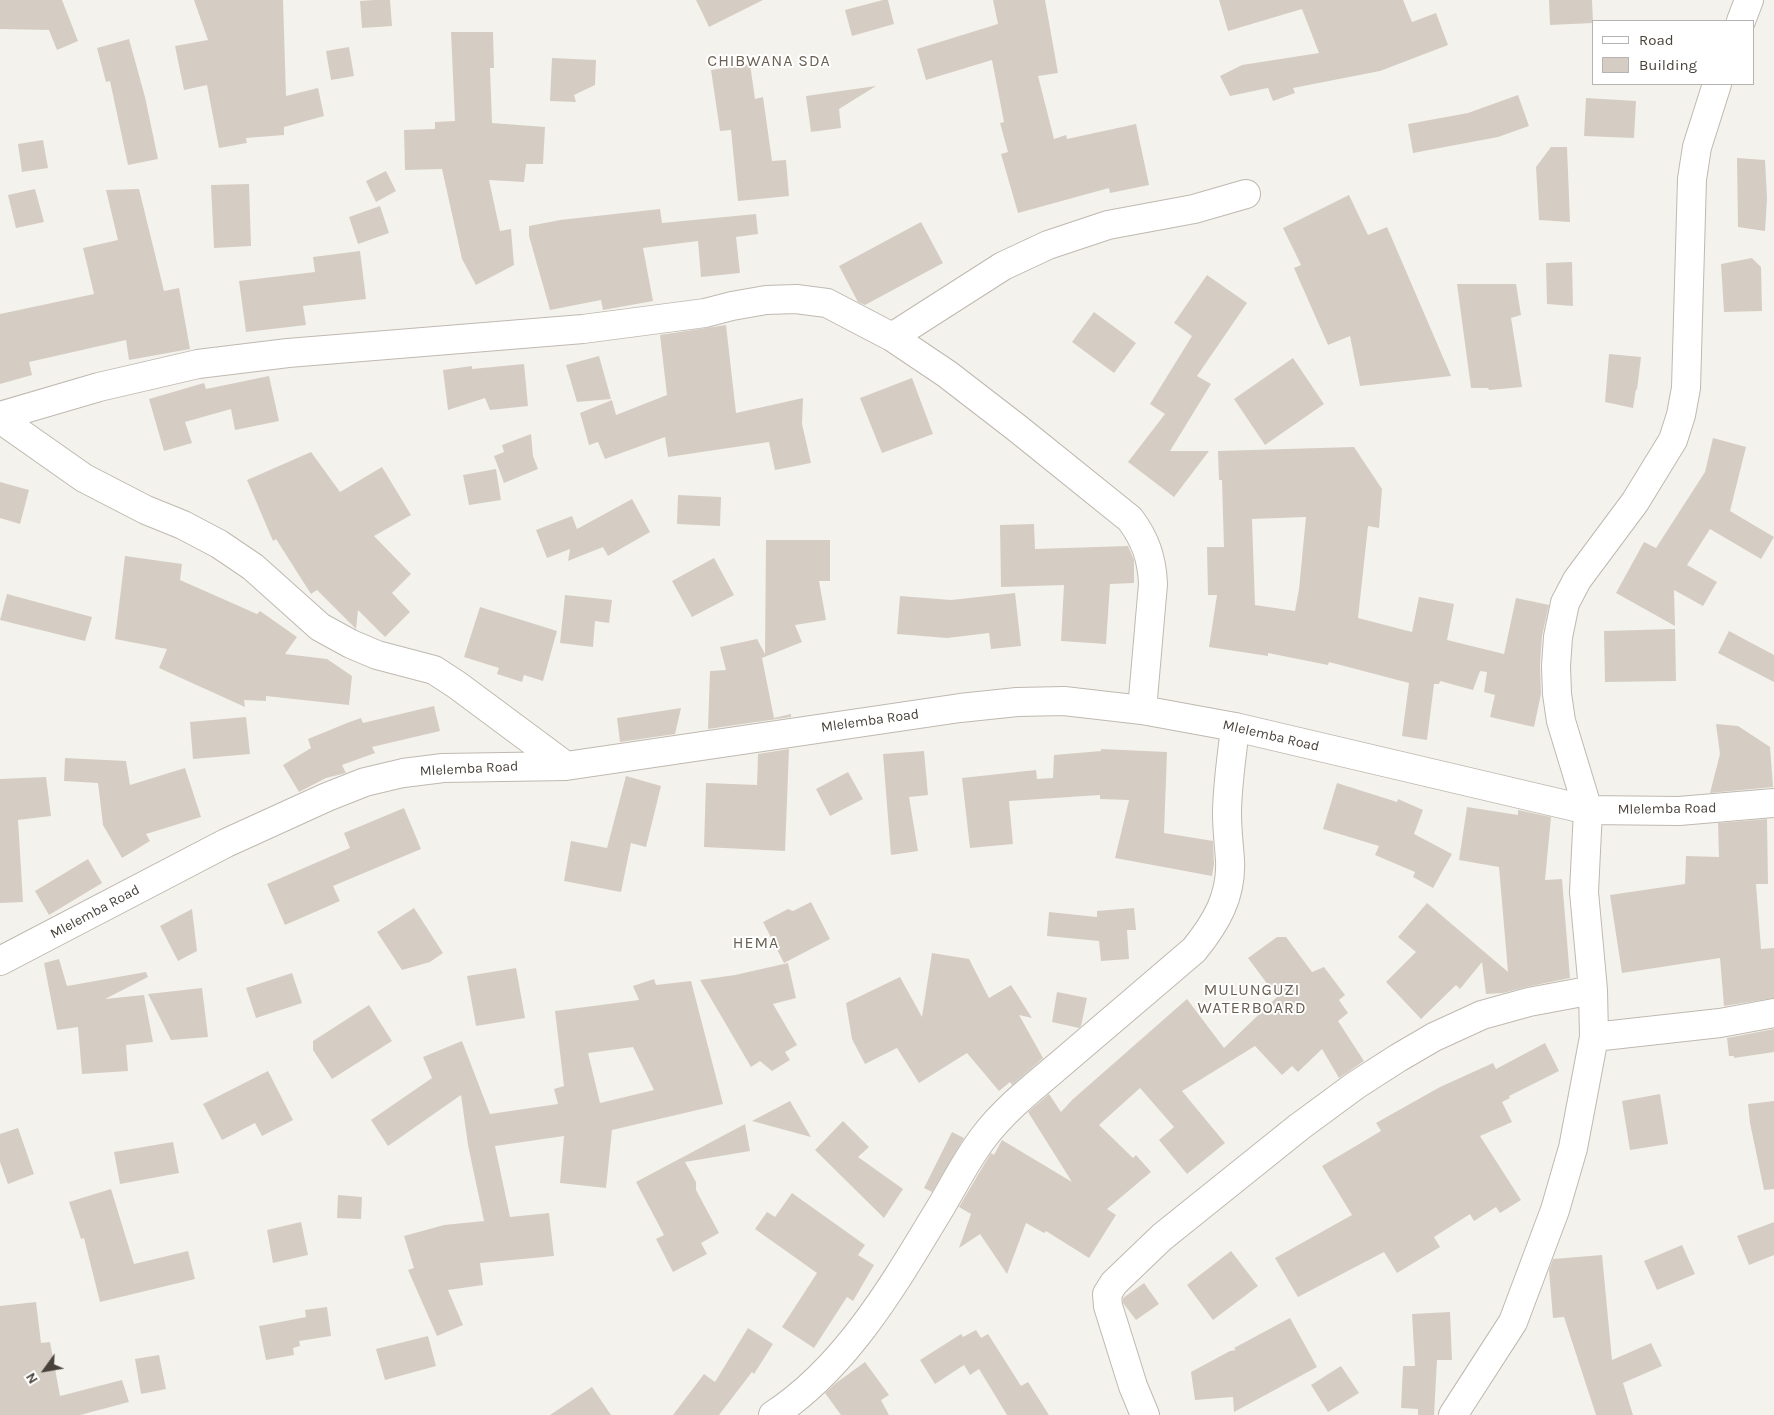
<!DOCTYPE html>
<style>
body{margin:0}
#map{position:relative;width:1774px;height:1415px;overflow:hidden;background:#f4f2ec;font-family:Karla,sans-serif}
canvas{display:block}
.legend{position:absolute;left:1592px;top:20px;width:162px;height:65px;box-sizing:border-box;background:#fff;border:1px solid #b6b3b0;margin:0;padding:6px 9px;list-style:none;font-size:15px;color:#48423a}
.legend li{display:flex;align-items:center;gap:10px;height:25px}
.legend b{width:25px;border:1px solid #b6b3b0}
.north{position:absolute;left:20px;top:1345px;width:50px;height:50px;-webkit-text-stroke:4px #fff;paint-order:stroke;rotate:238deg;font-size:14px;font-weight:700;line-height:20px;text-align:center;color:#48423a}
.north::after{content:'';display:block;margin:auto;width:18px;height:22px;background:#48423a;clip-path:polygon(50% 0,100% 100%,50% 72%,0 100%)}
</style>
<div id="map">
<canvas width="1774" height="1415"></canvas>
<ul class="legend">
<li><b style="height:6px;background:#fff"></b>Road</li>
<li><b style="height:14px;background:#d5cdc3"></b>Building</li>
</ul>
<div class="north">N</div>
</div>
<script>
const g = document.querySelector('canvas').getContext('2d');
g.lineJoin = 'round';
function paint(path, color) {
  g.fillStyle = color;
  g.fill(path, 'evenodd');
}
function stroke(path, color, width, dash) {
  g.strokeStyle = color;
  g.lineWidth = width;
  g.lineCap = dash ? 'butt' : 'round';
  g.setLineDash(dash || []);
  g.stroke(path);
}
function write(font, color, halo, rows, align = 'center') {
  g.font = font + ' Karla,sans-serif';
  g.lineWidth = 4;
  g.setLineDash([]);
  g.textBaseline = 'middle';
  g.strokeStyle = halo;
  g.fillStyle = color;
  for (const [text, x, y, turn = 0] of rows) {
    g.save();
    g.translate(x, y);
    g.rotate((+turn || 0) * Math.PI / 180);
    g.textAlign = isNaN(turn) ? turn : align;
    if (halo) g.strokeText(text, 0, 0);
    g.fillText(text, 0, 0);
    g.restore();
  }
}
const building = new Path2D(`
 M 0,0 L 62,0 L 78,41 L 57,50 L 49,30 L 0,29 Z
 M 194,0 L 283,0 L 286,96 L 318,88 L 324,116 L 284,127 L 284,135 L 246,138 L 247,143 L 219,148 L 207,85 L 184,90 L 175,46 L 208,40 Z
 M 374,0 L 390,0 L 392,26 L 362,28 L 360,1 Z
 M 696,0 L 763,0 L 709,27 Z
 M 883,0 L 888,0 L 894,24 L 852,36 L 845,10 Z
 M 993,0 L 1045,0 L 1058,73 L 1038,76 L 1054,139 L 1066,135 L 1067,139 L 1136,124 L 1149,185 L 1110,193 L 1109,188 L 1018,213 L 1001,154 L 1008,152 L 1000,123 L 1004,122 L 992,60 L 926,80 L 917,49 L 998,24 Z
 M 1219,0 L 1403,0 L 1412,22 L 1436,13 L 1448,45 L 1380,71 L 1293,88 L 1295,93 L 1273,101 L 1268,88 L 1230,96 L 1220,76 L 1242,65 L 1319,53 L 1302,9 L 1228,31 Z
 M 1549,0 L 1592,0 L 1593,23 L 1550,25 Z
 M 451,32 L 493,32 L 494,68 L 490,68 L 492,123 L 545,127 L 543,164 L 526,164 L 524,182 L 489,180 L 500,231 L 511,229 L 514,265 L 476,285 L 462,259 L 442,169 L 405,170 L 404,130 L 435,129 L 435,122 L 455,121 Z
 M 129,39 L 145,97 L 158,159 L 128,165 L 110,81 L 106,82 L 97,48 Z
 M 349,47 L 354,76 L 331,80 L 326,51 Z
 M 552,58 L 596,60 L 595,85 L 574,95 L 576,102 L 550,101 Z
 M 750,64 L 755,99 L 763,97 L 772,161 L 786,160 L 789,196 L 738,201 L 731,130 L 720,131 L 711,70 Z
 M 876,86 L 839,109 L 841,128 L 811,132 L 806,96 Z
 M 1518,95 L 1529,126 L 1498,137 L 1413,153 L 1408,124 L 1468,113 Z
 M 1586,98 L 1636,101 L 1634,138 L 1584,136 Z
 M 43,140 L 48,168 L 22,172 L 18,144 Z
 M 1551,147 L 1567,147 L 1570,222 L 1539,220 L 1536,167 Z
 M 1737,158 L 1765,160 L 1767,198 L 1765,231 L 1738,227 Z
 M 386,171 L 396,191 L 376,202 L 366,181 Z
 M 249,184 L 251,246 L 214,248 L 211,185 Z
 M 35,189 L 44,222 L 16,228 L 8,195 Z
 M 139,189 L 164,291 L 179,288 L 190,349 L 129,360 L 126,340 L 29,362 L 32,375 L 0,384 L 0,314 L 94,294 L 83,248 L 118,240 L 106,190 Z
 M 1349,195 L 1368,235 L 1387,227 L 1451,376 L 1360,386 L 1350,336 L 1328,345 L 1294,268 L 1301,265 L 1283,228 Z
 M 380,206 L 389,233 L 358,244 L 349,217 Z
 M 660,209 L 662,223 L 756,214 L 758,234 L 736,237 L 740,273 L 701,277 L 698,241 L 643,248 L 653,301 L 603,310 L 601,300 L 550,310 L 529,236 L 529,226 L 560,220 Z
 M 921,222 L 943,263 L 865,305 L 858,302 L 839,266 Z
 M 360,251 L 366,299 L 303,306 L 306,325 L 246,332 L 239,281 L 315,272 L 313,257 Z
 M 1752,258 L 1761,267 L 1762,311 L 1724,312 L 1721,264 Z
 M 1572,262 L 1573,306 L 1547,304 L 1546,263 Z
 M 1207,275 L 1247,303 L 1197,376 L 1211,384 L 1170,451 L 1209,451 L 1174,497 L 1128,462 L 1165,414 L 1150,404 L 1192,336 L 1174,323 Z
 M 1457,284 L 1516,284 L 1521,315 L 1511,318 L 1522,387 L 1489,390 L 1488,388 L 1471,388 Z
 M 1094,312 L 1136,343 L 1114,373 L 1072,342 Z
 M 726,325 L 736,413 L 803,398 L 802,424 L 811,463 L 775,470 L 769,442 L 668,457 L 665,437 L 605,459 L 598,442 L 589,445 L 580,413 L 612,400 L 616,415 L 667,395 L 660,335 Z
 M 1609,354 L 1641,357 L 1637,390 L 1636,389 L 1633,408 L 1605,402 Z
 M 599,356 L 611,399 L 577,402 L 566,365 Z
 M 1293,358 L 1324,404 L 1265,445 L 1234,399 Z
 M 524,364 L 528,406 L 490,410 L 485,398 L 448,410 L 443,370 L 472,366 L 472,369 Z
 M 269,376 L 279,421 L 235,430 L 231,409 L 185,422 L 192,443 L 164,451 L 149,399 L 204,383 L 206,389 Z
 M 912,378 L 933,434 L 882,453 L 860,398 Z
 M 531,434 L 533,456 L 538,469 L 504,483 L 494,456 L 504,452 L 502,445 Z
 M 1713,438 L 1746,447 L 1730,511 L 1774,537 L 1761,559 L 1710,529 L 1687,565 L 1717,582 L 1703,606 L 1674,590 L 1675,626 L 1616,593 L 1644,542 L 1656,548 L 1705,472 Z
 M 1354,447 L 1382,489 L 1379,528 L 1368,526 L 1358,618 L 1412,632 L 1419,597 L 1454,604 L 1447,640 L 1504,654 L 1516,598 L 1549,605 L 1542,636 L 1540,665 L 1541,694 L 1534,727 L 1490,717 L 1495,695 L 1484,692 L 1487,672 L 1480,671 L 1473,690 L 1440,681 L 1439,684 L 1434,684 L 1427,740 L 1402,736 L 1409,683 L 1329,662 L 1328,665 L 1268,653 L 1268,656 L 1209,647 L 1217,595 L 1208,595 L 1207,547 L 1224,547 L 1222,480 L 1219,480 L 1218,451 ZM 1306,517 L 1299,589 L 1295,611 L 1255,605 L 1252,519 Z
 M 311,452 L 340,492 L 382,467 L 411,515 L 374,536 L 411,574 L 392,593 L 410,612 L 385,637 L 358,610 L 356,629 L 317,590 L 311,594 L 276,539 L 273,541 L 247,480 Z
 M 496,469 L 501,500 L 469,505 L 463,475 Z
 M 0,482 L 29,490 L 20,524 L 0,518 Z
 M 678,495 L 721,497 L 720,526 L 677,524 Z
 M 632,499 L 650,532 L 608,556 L 603,547 L 568,561 L 570,549 L 547,558 L 536,530 L 572,516 L 577,529 Z
 M 1034,524 L 1035,549 L 1128,546 L 1134,560 L 1134,583 L 1110,584 L 1106,644 L 1061,641 L 1064,585 L 1001,587 L 1000,525 Z
 M 766,540 L 830,540 L 830,581 L 819,581 L 826,620 L 795,625 L 802,642 L 762,658 L 774,718 L 791,714 L 791,717 L 708,729 L 710,671 L 726,670 L 720,647 L 757,639 L 765,654 Z
 M 125,556 L 182,564 L 180,580 L 257,614 L 260,611 L 297,637 L 285,654 L 327,659 L 352,676 L 349,705 L 266,696 L 266,701 L 244,700 L 245,707 L 159,668 L 167,649 L 115,639 Z
 M 714,558 L 734,595 L 692,617 L 672,581 Z
 M 1015,593 L 1021,646 L 991,649 L 989,633 L 947,638 L 897,634 L 900,596 L 951,600 Z
 M 7,594 L 92,617 L 85,641 L 0,620 Z
 M 565,595 L 612,600 L 609,623 L 595,621 L 593,647 L 560,643 Z
 M 480,607 L 557,631 L 543,681 L 524,675 L 522,682 L 497,674 L 499,668 L 464,657 Z
 M 1675,629 L 1676,681 L 1605,682 L 1604,631 Z
 M 1729,631 L 1774,655 L 1774,682 L 1718,653 Z
 M 434,706 L 440,731 L 372,747 L 375,753 L 342,765 L 346,773 L 326,778 L 299,792 L 283,765 L 311,748 L 308,739 L 347,723 L 361,718 L 363,723 Z
 M 681,708 L 675,734 L 620,742 L 617,718 Z
 M 246,717 L 250,754 L 193,759 L 190,722 Z
 M 1716,724 L 1738,726 L 1770,747 L 1773,787 L 1710,793 L 1720,754 Z
 M 789,749 L 785,851 L 704,847 L 706,783 L 757,785 L 758,754 Z
 M 1101,749 L 1167,752 L 1164,833 L 1213,841 L 1214,864 L 1212,876 L 1115,858 L 1129,800 L 1100,799 L 1100,795 L 1009,801 L 1013,844 L 970,848 L 962,778 L 1036,770 L 1037,779 L 1053,778 L 1054,755 L 1101,751 Z
 M 924,751 L 928,795 L 909,797 L 918,851 L 891,855 L 883,754 Z
 M 65,758 L 126,761 L 130,785 L 185,768 L 201,817 L 146,834 L 150,841 L 122,858 L 103,825 L 98,783 L 64,781 Z
 M 848,772 L 863,799 L 830,816 L 816,789 Z
 M 626,776 L 661,786 L 646,847 L 631,843 L 621,892 L 564,881 L 571,841 L 607,848 Z
 M 46,777 L 51,816 L 18,820 L 23,902 L 0,903 L 0,779 Z
 M 1337,783 L 1397,802 L 1398,799 L 1423,810 L 1414,834 L 1452,854 L 1433,888 L 1413,877 L 1415,872 L 1375,855 L 1379,846 L 1323,829 Z
 M 1467,807 L 1518,815 L 1518,810 L 1551,817 L 1545,880 L 1562,879 L 1570,978 L 1526,987 L 1503,993 L 1486,994 L 1482,962 L 1460,989 L 1456,985 L 1421,1019 L 1386,982 L 1416,952 L 1398,937 L 1427,903 L 1508,972 L 1499,867 L 1459,860 Z
 M 404,808 L 421,849 L 333,886 L 340,901 L 285,925 L 267,884 L 350,848 L 344,833 Z
 M 1767,819 L 1768,884 L 1756,884 L 1761,949 L 1774,948 L 1774,998 L 1724,1006 L 1720,958 L 1622,973 L 1610,895 L 1685,884 L 1686,856 L 1719,857 L 1718,823 Z
 M 88,859 L 102,883 L 49,915 L 35,891 Z
 M 811,902 L 830,939 L 784,963 L 763,922 L 788,909 L 793,911 Z
 M 414,908 L 443,953 L 430,962 L 402,970 L 377,932 Z
 M 1134,908 L 1136,930 L 1127,930 L 1129,959 L 1101,961 L 1099,941 L 1047,936 L 1049,912 L 1097,917 L 1097,911 Z
 M 192,909 L 197,951 L 178,961 L 160,926 Z
 M 1277,937 L 1286,937 L 1312,972 L 1324,967 L 1345,995 L 1339,1000 L 1348,1013 L 1338,1021 L 1364,1061 L 1339,1078 L 1322,1049 L 1298,1072 L 1292,1066 L 1282,1075 L 1255,1046 L 1182,1091 L 1225,1143 L 1187,1174 L 1159,1140 L 1174,1127 L 1140,1088 L 1099,1125 L 1133,1158 L 1136,1155 L 1151,1172 L 1107,1209 L 1116,1215 L 1089,1258 L 1046,1231 L 1044,1233 L 1026,1223 L 1007,1274 L 980,1234 L 959,1248 L 971,1214 L 959,1207 L 985,1163 L 991,1153 L 994,1155 L 1002,1140 L 1072,1182 L 1028,1112 L 1049,1094 L 1061,1112 L 1072,1100 L 1187,999 L 1224,1048 L 1277,997 L 1248,958 Z
 M 932,953 L 969,959 L 989,998 L 1011,985 L 1032,1018 L 1019,1015 L 1043,1058 L 1012,1085 L 1010,1082 L 999,1091 L 967,1053 L 919,1083 L 897,1048 L 865,1064 L 852,1039 L 846,1003 L 900,977 L 922,1017 Z
 M 59,959 L 67,986 L 146,972 L 148,977 L 105,999 L 144,995 L 153,1042 L 126,1045 L 128,1071 L 82,1074 L 78,1027 L 57,1030 L 44,963 Z
 M 788,963 L 796,998 L 773,1004 L 797,1045 L 785,1052 L 790,1060 L 772,1071 L 760,1061 L 751,1067 L 700,980 L 735,975 Z
 M 516,968 L 525,1018 L 476,1026 L 467,976 Z
 M 292,973 L 302,1003 L 256,1018 L 246,988 Z
 M 654,979 L 656,985 L 691,981 L 723,1104 L 612,1130 L 606,1188 L 560,1183 L 564,1136 L 495,1146 L 510,1217 L 549,1213 L 554,1256 L 480,1263 L 483,1285 L 448,1290 L 463,1325 L 437,1336 L 408,1270 L 414,1268 L 404,1236 L 444,1225 L 484,1221 L 468,1145 L 461,1095 L 388,1146 L 371,1120 L 432,1078 L 423,1057 L 462,1041 L 490,1114 L 558,1104 L 554,1089 L 564,1086 L 555,1011 L 639,1000 L 633,986 ZM 633,1047 L 654,1090 L 600,1103 L 588,1053 Z
 M 202,988 L 208,1037 L 171,1040 L 148,994 Z
 M 1057,992 L 1087,998 L 1081,1026 L 1079,1028 L 1052,1022 Z
 M 369,1005 L 392,1041 L 332,1079 L 313,1050 L 313,1041 Z
 M 1774,1029 L 1774,1052 L 1734,1058 L 1734,1056 L 1729,1056 L 1727,1038 Z
 M 1545,1043 L 1559,1071 L 1509,1096 L 1510,1098 L 1502,1102 L 1512,1122 L 1480,1136 L 1521,1200 L 1500,1213 L 1496,1207 L 1474,1221 L 1470,1214 L 1434,1237 L 1440,1247 L 1397,1273 L 1384,1252 L 1298,1297 L 1275,1258 L 1352,1215 L 1322,1166 L 1381,1131 L 1376,1123 L 1440,1087 L 1493,1063 L 1496,1069 Z
 M 268,1071 L 293,1120 L 262,1136 L 255,1123 L 222,1140 L 203,1104 Z
 M 1660,1094 L 1668,1144 L 1630,1150 L 1622,1101 Z
 M 790,1101 L 811,1137 L 752,1121 Z
 M 1774,1101 L 1774,1189 L 1764,1190 L 1750,1123 L 1748,1104 Z
 M 843,1121 L 869,1147 L 858,1157 L 903,1189 L 884,1218 L 815,1150 Z
 M 745,1124 L 750,1151 L 685,1162 L 696,1182 L 696,1190 L 719,1233 L 701,1243 L 707,1254 L 673,1272 L 656,1239 L 664,1235 L 636,1182 Z
 M 18,1128 L 34,1174 L 8,1184 L 0,1162 L 0,1134 Z
 M 952,1132 L 964,1138 L 932,1192 L 924,1188 Z
 M 173,1142 L 179,1173 L 120,1184 L 114,1152 Z
 M 111,1189 L 134,1264 L 188,1251 L 195,1279 L 100,1302 L 84,1238 L 81,1239 L 69,1202 Z
 M 792,1193 L 865,1245 L 858,1255 L 874,1265 L 853,1301 L 847,1297 L 814,1348 L 782,1327 L 817,1273 L 755,1229 L 767,1212 L 775,1217 Z
 M 338,1195 L 362,1197 L 361,1219 L 337,1218 Z
 M 301,1222 L 308,1255 L 273,1263 L 267,1230 Z
 M 1774,1222 L 1774,1255 L 1749,1265 L 1737,1236 Z
 M 1682,1245 L 1695,1274 L 1657,1290 L 1644,1261 Z
 M 1231,1251 L 1258,1286 L 1213,1320 L 1187,1285 Z
 M 1602,1255 L 1612,1360 L 1651,1343 L 1662,1366 L 1623,1383 L 1633,1415 L 1596,1415 L 1564,1317 L 1553,1318 L 1549,1270 L 1553,1259 Z
 M 1144,1283 L 1159,1304 L 1136,1320 L 1123,1303 L 1123,1298 Z
 M 36,1302 L 41,1343 L 50,1342 L 60,1396 L 122,1380 L 129,1402 L 80,1415 L 0,1415 L 0,1306 Z
 M 327,1307 L 331,1336 L 299,1341 L 300,1346 L 293,1348 L 294,1355 L 266,1360 L 259,1326 L 306,1317 L 305,1310 Z
 M 1450,1312 L 1452,1360 L 1437,1360 L 1434,1415 L 1418,1415 L 1418,1409 L 1401,1408 L 1403,1366 L 1415,1366 L 1412,1314 Z
 M 1290,1318 L 1317,1367 L 1234,1412 L 1233,1397 L 1195,1400 L 1191,1372 L 1230,1351 L 1236,1350 L 1234,1348 Z
 M 748,1328 L 773,1344 L 754,1374 L 752,1372 L 719,1415 L 673,1415 L 704,1374 L 715,1382 Z
 M 976,1330 L 981,1338 L 988,1334 L 1021,1386 L 1028,1382 L 1049,1415 L 1007,1415 L 979,1369 L 970,1375 L 964,1365 L 935,1384 L 920,1360 L 961,1334 L 963,1337 Z
 M 428,1336 L 436,1366 L 385,1380 L 376,1349 Z
 M 159,1355 L 166,1389 L 141,1394 L 135,1359 Z
 M 865,1362 L 889,1395 L 881,1400 L 889,1415 L 841,1415 L 825,1393 L 836,1383 Z
 M 1341,1366 L 1359,1393 L 1328,1412 L 1311,1385 Z
 M 592,1387 L 611,1415 L 550,1415 Z`);
const minor = new Path2D(`
 M 1741,21 L 1749,0
 M 892,337 L 1003,266 L 1048,245 L 1108,225 L 1194,209 L 1246,194
 M 0,416 L 99,387 L 198,364 L 288,353 L 583,329 L 705,313 L 732,306 L 766,300 L 796,299 L 827,303 L 892,337 L 947,374 L 1017,428 L 1130,519 C 1145,539 1152,558 1153,584 L 1142,710
 M 0,419 L 84,478 L 146,510 L 183,525 L 219,544 L 253,567 L 320,627 L 351,644 L 377,655 L 434,670 L 457,685 L 566,766
 M 0,961 L 226,843 L 327,797 L 365,782 L 403,773 L 443,768 L 566,766 L 960,708 L 1017,702 L 1064,701 L 1142,710 L 1235,727 L 1588,810 L 1679,811 L 1774,803
 M 1594,1037 L 1720,1023 L 1774,1013
 M 773,1415 C 848,1366 896,1281 942,1205 C 955,1183 967,1159 983,1138 C 1007,1106 1041,1081 1071,1055 C 1112,1020 1153,985 1194,950 C 1216,923 1232,896 1230,860 C 1229,845 1227,830 1227,814 C 1227,786 1232,756 1235,727
 M 1145,1415 L 1133,1386 L 1108,1306 L 1107,1294 L 1114,1283 L 1162,1237 L 1299,1127 L 1356,1085 L 1398,1058 L 1434,1037 L 1482,1015 L 1529,1002 L 1593,990
 M 1453,1415 L 1513,1322 L 1555,1210 L 1573,1148 L 1594,1037 L 1593,990 L 1584,892 L 1588,810 L 1561,721 L 1557,694 L 1556,666 L 1558,637 L 1565,603 L 1577,580 L 1635,502 L 1673,440 L 1681,415 L 1686,388 L 1692,179 L 1697,147 L 1717,84`);
const streetNames = [
 ["Mlelemba Road",870,721,-8],
 ["Mlelemba Road",1271,736,13],
 ["Mlelemba Road",469,769,-3],
 ["Mlelemba Road",1667,809,-1],
 ["Mlelemba Road",95,912,-28]
];
const quarterNames = [
 ["CHIBWANA SDA",769,61],
 ["HEMA",756,943],
 ["MULUNGUZI",1252,990],
 ["WATERBOARD",1252,1008]
];
paint(building, '#d5cdc3');
stroke(minor, '#bfb9b0', 30);
stroke(minor, '#fff', 28);
write('14px', '#48423a', '#fff', streetNames);
g.letterSpacing = '1px';
write('16px', '#6a6053', '#fff', quarterNames);
g.letterSpacing = '0px';
</script>
